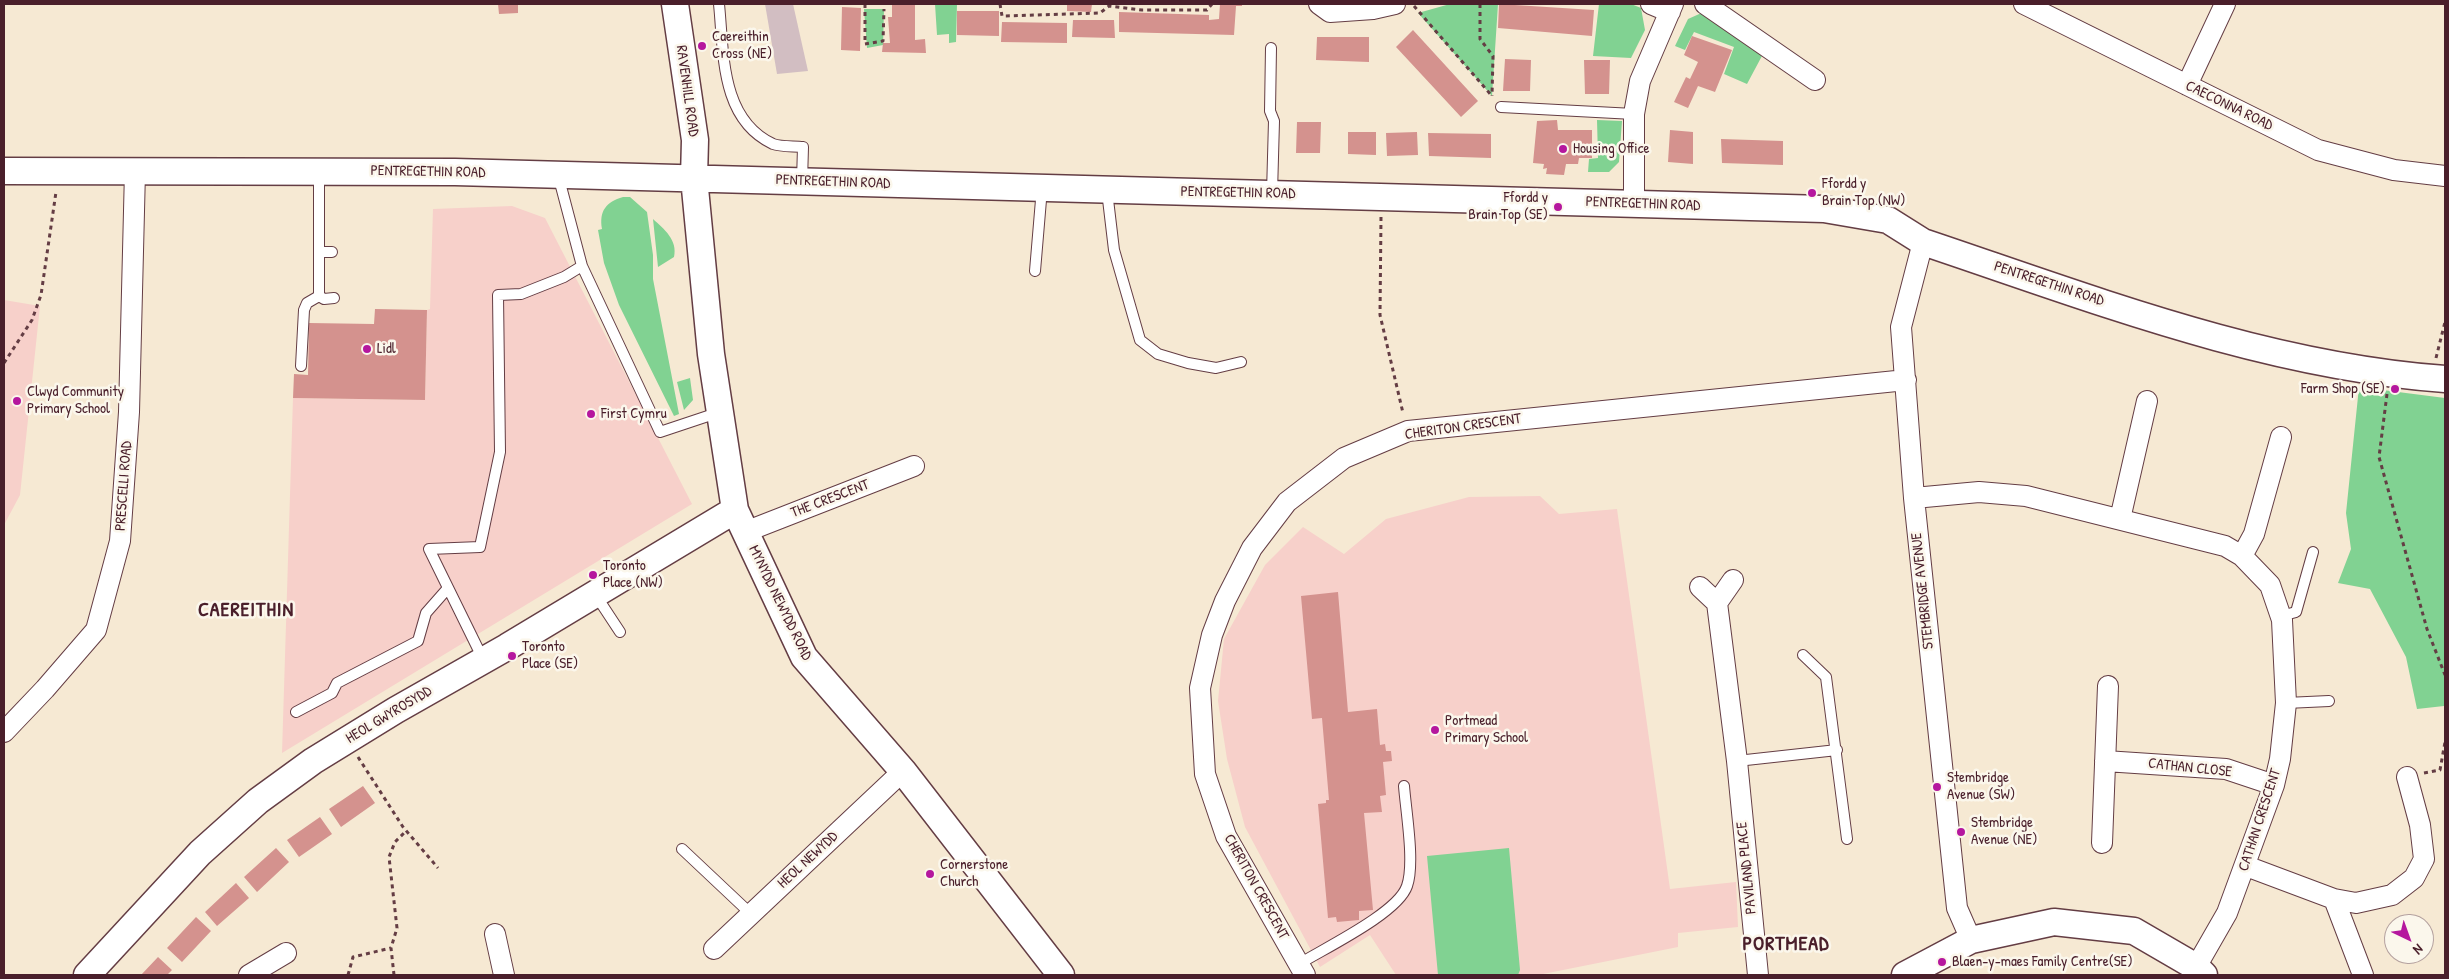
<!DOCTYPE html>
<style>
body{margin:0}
#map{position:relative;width:2449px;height:979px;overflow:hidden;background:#f6e9d3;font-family:"Patrick Hand",sans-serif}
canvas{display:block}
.frame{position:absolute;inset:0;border:5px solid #4a1f2b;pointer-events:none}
.north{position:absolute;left:2384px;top:914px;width:50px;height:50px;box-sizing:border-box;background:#fbf7ec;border:1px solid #b4a19f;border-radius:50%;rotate:138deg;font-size:14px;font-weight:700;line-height:20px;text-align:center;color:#4a1f2b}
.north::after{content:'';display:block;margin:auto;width:18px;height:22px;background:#b5179e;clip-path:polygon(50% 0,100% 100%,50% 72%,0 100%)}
</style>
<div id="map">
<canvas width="2449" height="979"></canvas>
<div class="frame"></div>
<div class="north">N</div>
</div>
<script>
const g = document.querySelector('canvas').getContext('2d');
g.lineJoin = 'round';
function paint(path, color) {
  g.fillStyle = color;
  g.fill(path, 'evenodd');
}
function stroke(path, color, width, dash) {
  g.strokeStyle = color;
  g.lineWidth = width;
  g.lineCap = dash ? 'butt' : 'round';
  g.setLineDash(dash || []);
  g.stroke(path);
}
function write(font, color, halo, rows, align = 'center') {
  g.font = font + ' "Patrick Hand",sans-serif';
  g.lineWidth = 5;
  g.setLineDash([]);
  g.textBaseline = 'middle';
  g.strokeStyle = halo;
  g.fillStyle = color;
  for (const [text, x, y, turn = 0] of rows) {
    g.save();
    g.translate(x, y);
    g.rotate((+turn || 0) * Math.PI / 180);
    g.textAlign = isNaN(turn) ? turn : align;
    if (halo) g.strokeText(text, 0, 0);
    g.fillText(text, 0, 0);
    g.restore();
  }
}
const built = new Path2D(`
 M 512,206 L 545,218 L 692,504 L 282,753 L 293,398 L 425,400 L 427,310 L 430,309 L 433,209 Z
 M 4,300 L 40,306 L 20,495 L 4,525 Z
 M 1540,496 L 1559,514 L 1617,509 L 1670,889 L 1736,882 L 1738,927 L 1678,933 L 1678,947 L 1538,975 L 1396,975 L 1370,935 L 1320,967 L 1245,827 L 1227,759 L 1218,701 L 1224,639 L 1265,565 L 1303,527 L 1344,554 L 1386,519 L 1469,497 Z`);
const industrial = new Path2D(`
 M 765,4 L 793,4 L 808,71 L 777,74 Z`);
const green = new Path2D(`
 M 935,4 L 957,4 L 956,42 L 949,43 L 949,34 L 937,35 Z
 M 1450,4 L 1498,4 L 1492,96 L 1418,13 Z
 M 1599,4 L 1631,4 L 1641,8 L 1645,30 L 1631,58 L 1593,56 Z
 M 864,9 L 884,9 L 883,45 L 867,48 Z
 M 1706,11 L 1763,54 L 1747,84 L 1724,74 L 1734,47 L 1694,32 L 1685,50 L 1675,46 L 1688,19 Z
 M 1597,120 L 1622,121 L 1619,162 L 1609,172 L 1588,172 L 1589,159 L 1598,158 Z
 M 623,197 L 630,197 L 647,212 L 653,255 L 653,279 L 679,414 L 674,416 L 619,305 L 604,263 L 598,230 L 602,229 C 599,211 606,202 623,197 Z
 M 653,219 C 664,229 678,240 674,257 L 658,267 Z
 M 690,378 L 693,400 L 684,410 L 677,382 Z
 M 2359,387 L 2445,398 L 2445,716 L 2444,706 L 2417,709 L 2406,657 L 2370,589 L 2338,583 L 2351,549 L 2346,513 Z
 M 1509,848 L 1520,970 L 1518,975 L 1438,975 L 1427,856 Z`);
const building = new Path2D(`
 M 498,4 L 518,4 L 518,13 L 499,14 Z
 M 892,4 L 915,4 L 915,40 L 925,39 L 926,53 L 882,52 L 883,43 L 890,43 L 888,17 L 892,17 Z
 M 1067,4 L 1092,4 L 1091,12 L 1067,11 Z
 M 1220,4 L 1242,4 L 1242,6 L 1236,6 L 1234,35 L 1119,32 L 1119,12 L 1209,15 L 1209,20 L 1219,19 Z
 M 1499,4 L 1594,10 L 1592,36 L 1498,28 Z
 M 842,7 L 861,8 L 860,51 L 841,50 Z
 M 957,11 L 999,11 L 999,36 L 957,35 Z
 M 1073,20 L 1114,20 L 1115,38 L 1072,37 Z
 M 1002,22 L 1067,23 L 1067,43 L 1001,42 Z
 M 1413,30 L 1478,101 L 1461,117 L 1396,47 Z
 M 1692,36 L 1732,50 L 1715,92 L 1698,86 L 1688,108 L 1674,102 L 1686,77 L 1690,79 L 1698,62 L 1684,55 Z
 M 1317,37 L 1369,37 L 1369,62 L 1316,60 Z
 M 1505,59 L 1531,60 L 1530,91 L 1503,91 Z
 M 1584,60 L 1610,60 L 1609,94 L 1585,94 Z
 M 1557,120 L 1558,130 L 1592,130 L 1592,158 L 1579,158 L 1578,164 L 1566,164 L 1564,175 L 1546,174 L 1547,168 L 1543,169 L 1544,164 L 1533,163 L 1537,121 Z
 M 1297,122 L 1321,122 L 1320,153 L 1296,153 Z
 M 1670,130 L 1693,132 L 1693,164 L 1668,162 Z
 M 1348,132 L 1376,132 L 1376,155 L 1348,154 Z
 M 1417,132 L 1418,155 L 1387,156 L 1386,133 Z
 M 1428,133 L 1491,134 L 1491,158 L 1429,156 Z
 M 1721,139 L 1783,141 L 1783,165 L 1722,163 Z
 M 375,309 L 427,310 L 425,400 L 293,398 L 294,374 L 308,375 L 309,323 L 374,324 Z
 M 1338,592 L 1348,712 L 1377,709 L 1380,745 L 1385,744 L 1386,751 L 1391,751 L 1392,761 L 1383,762 L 1386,795 L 1380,796 L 1382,812 L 1364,813 L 1373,910 L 1359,911 L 1359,920 L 1337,922 L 1336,917 L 1328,918 L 1318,804 L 1326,803 L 1326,800 L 1329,800 L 1322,718 L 1312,719 L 1301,596 Z
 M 363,786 L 375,803 L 341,827 L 329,809 Z
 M 320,817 L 332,834 L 299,857 L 287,840 Z
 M 276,848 L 289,862 L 257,892 L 244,877 Z
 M 236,883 L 249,898 L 217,926 L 205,912 Z
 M 196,917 L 211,931 L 182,962 L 167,948 Z
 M 158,957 L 172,970 L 167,975 L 141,975 Z`);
const path = new Path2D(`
 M 865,4 L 865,44 L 883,41 L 884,9
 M 1000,4 L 1002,16 L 1100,13 L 1109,6 L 1142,10 L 1207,10 L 1212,4
 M 1480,4 L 1480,39 L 1493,56 L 1492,96
 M 1414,6 L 1492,96
 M 1381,217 L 1380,315 L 1403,413
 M 2436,358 L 2445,322
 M 4,363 L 32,320 L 41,295 L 56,192
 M 2387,394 L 2379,457 L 2427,629 L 2445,675
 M 358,757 L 403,827 L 438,868
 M 2424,773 L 2440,770 L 2445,742
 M 348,975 L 353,957 L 391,948
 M 394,975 L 391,948 L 397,928 L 389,857 L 395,842 L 406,831`);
const service = new Path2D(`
 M 719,4 C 724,53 720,119 773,144 C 781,147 794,146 803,147 L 802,181
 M 1271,48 L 1270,111 L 1274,121 L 1272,193
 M 1501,107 L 1634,114
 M 319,173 L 319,296
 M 558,175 L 582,266 L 660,432 L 720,412
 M 1107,191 L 1114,250 L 1140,340 L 1158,354 L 1188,363 L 1216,368 L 1241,362
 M 319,252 L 332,252
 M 1035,271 L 1042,188
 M 319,296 L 324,299 L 334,298
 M 301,366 L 304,310 L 307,303 L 319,296
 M 595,594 L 620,632
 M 2281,616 L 2296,612 L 2313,552
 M 1803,655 L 1826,677 L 1847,839
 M 483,659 L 429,549 L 480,547 L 500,452 L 498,295 L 521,294 L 564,277 L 582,266
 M 2286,703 L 2329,701
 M 296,712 L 332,693 L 337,683 L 418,641 L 426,613 L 448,588
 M 1737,761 L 1837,750
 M 682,849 L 751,914
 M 1299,964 C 1325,948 1398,913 1407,886 C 1415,863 1406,812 1404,786`);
const minor = new Path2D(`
 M 1319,4 L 1330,12 L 1373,9 L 1395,4
 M 1651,4 L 1670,12
 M 1705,4 L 1815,80
 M 2024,4 L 2318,150 L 2394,170 L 2445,176
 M 2187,85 L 2225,4
 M 1634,204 L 1634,114 L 1640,81 L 1673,4
 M 1923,242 L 1901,327 L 1914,498 L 1957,908 L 1971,940
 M 1914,498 L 1979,492 L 2026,496 L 2225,546 L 2242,556 L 2270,585 L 2282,620 L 2286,703 L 2280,759 L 2274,785 L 2227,913 L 2196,967
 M 2120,519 L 2147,401
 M 745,532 L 914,466
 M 2242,556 L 2254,534 L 2281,437
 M 1700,587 L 1717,603 L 1737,761 L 1758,975
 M 1717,603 L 1733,580
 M 4,732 L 45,689 L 96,630 L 120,541 L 129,412 L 135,171
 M 2105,761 L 2226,769 L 2274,785
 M 2102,843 L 2108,686
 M 2246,866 L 2334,899 L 2356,903 L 2392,895 L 2414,878 L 2424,859 L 2420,825 L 2407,777
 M 2334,899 L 2363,975
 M 495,934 L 504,975
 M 714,949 L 903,771
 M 249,975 L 286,953
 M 1305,975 L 1226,836 L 1205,774 L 1200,688 L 1212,635 L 1225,601 L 1252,548 L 1287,502 L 1344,458 L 1408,431 L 1906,380`);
const tertiary = new Path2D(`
 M 675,4 L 695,140 L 694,178 L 711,354 L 735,510 L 804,657 L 903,771 L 1061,975
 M 4,171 L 455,172 L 1824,209 L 1888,220 L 1923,242 C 2093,299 2265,366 2445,379
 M 87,975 L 200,853 L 258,801 L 313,761 L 396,710 L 507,647 L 735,510
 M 1905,975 L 1971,940 L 2054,922 L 2134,931 L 2196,967 L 2204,975`);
const markers = [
 [702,46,5,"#b5179e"],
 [1563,149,5,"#b5179e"],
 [1812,193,5,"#b5179e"],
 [1558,207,5,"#b5179e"],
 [367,349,5,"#b5179e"],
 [2395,389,5,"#b5179e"],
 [17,401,5,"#b5179e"],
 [591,414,5,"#b5179e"],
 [593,575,5,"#b5179e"],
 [512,656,5,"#b5179e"],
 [1435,730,5,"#b5179e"],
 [1937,787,5,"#b5179e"],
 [1961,832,5,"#b5179e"],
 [930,874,5,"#b5179e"],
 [1942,962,5,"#b5179e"]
];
const poiNames = [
 ["Caereithin",712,37],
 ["Cross (NE)",712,54],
 ["Housing Office",1573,149],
 ["Ffordd y",1822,184],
 ["Brain Top (NW)",1822,201],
 ["Ffordd y",1548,198,"right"],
 ["Brain Top (SE)",1548,215,"right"],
 ["Lidl",377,349],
 ["Farm Shop (SE)",2385,389,"right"],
 ["Clwyd Community",27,392],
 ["Primary School",27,409],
 ["First Cymru",601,414],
 ["Toronto",603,566],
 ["Place (NW)",603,583],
 ["Toronto",522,647],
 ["Place (SE)",522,664],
 ["Portmead",1445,721],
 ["Primary School",1445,738],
 ["Stembridge",1947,778],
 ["Avenue (SW)",1947,795],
 ["Stembridge",1971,823],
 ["Avenue (NE)",1971,840],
 ["Cornerstone",940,865],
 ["Church",940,882],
 ["Blaen-y-maes Family Centre(SE)",1952,962]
];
const streetNames = [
 ["RAVENHILL ROAD",687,91,82],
 ["CAECONNA ROAD",2229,106,26],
 ["PENTREGETHIN ROAD",428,172,1],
 ["PENTREGETHIN ROAD",833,182,2],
 ["PENTREGETHIN ROAD",1238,193,1],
 ["PENTREGETHIN ROAD",1643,204,2],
 ["PENTREGETHIN ROAD",2049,284,18],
 ["CHERITON CRESCENT",1463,427,-8],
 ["PRESCELLI ROAD",124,486,-86],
 ["THE CRESCENT",830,499,-21],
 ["STEMBRIDGE AVENUE",1923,591,-96],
 ["MYNYDD NEWYDD ROAD",780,603,64],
 ["HEOL GWYROSYDD",389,715,-31],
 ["CATHAN CLOSE",2190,768,6],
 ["CATHAN CRESCENT",2260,820,-72],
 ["HEOL NEWYDD",808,860,-43],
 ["PAVILAND PLACE",1747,868,-96],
 ["CHERITON CRESCENT",1256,887,61]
];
const districtNames = [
 ["CAEREITHIN",246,611],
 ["PORTMEAD",1786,945]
];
paint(built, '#f7d0ca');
paint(industrial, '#d2bec2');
paint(green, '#81d292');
paint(building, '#d4928e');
stroke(service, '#643d44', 12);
stroke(minor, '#643d44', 22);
stroke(tertiary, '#643d44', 29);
stroke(path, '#643d44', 3, [4, 4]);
stroke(service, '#fff', 10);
stroke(minor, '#fff', 20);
stroke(tertiary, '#fff', 26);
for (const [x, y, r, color] of markers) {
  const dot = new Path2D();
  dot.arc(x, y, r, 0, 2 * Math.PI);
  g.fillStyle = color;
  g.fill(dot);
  stroke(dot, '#fbf7ec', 2);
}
write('15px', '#4a1f2b', '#fbf7ec', poiNames, 'left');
write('15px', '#4a1f2b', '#fbf7ec', streetNames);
g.letterSpacing = '1px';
write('bold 20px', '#4a1f2b', '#fbf7ec', districtNames);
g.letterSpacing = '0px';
</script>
